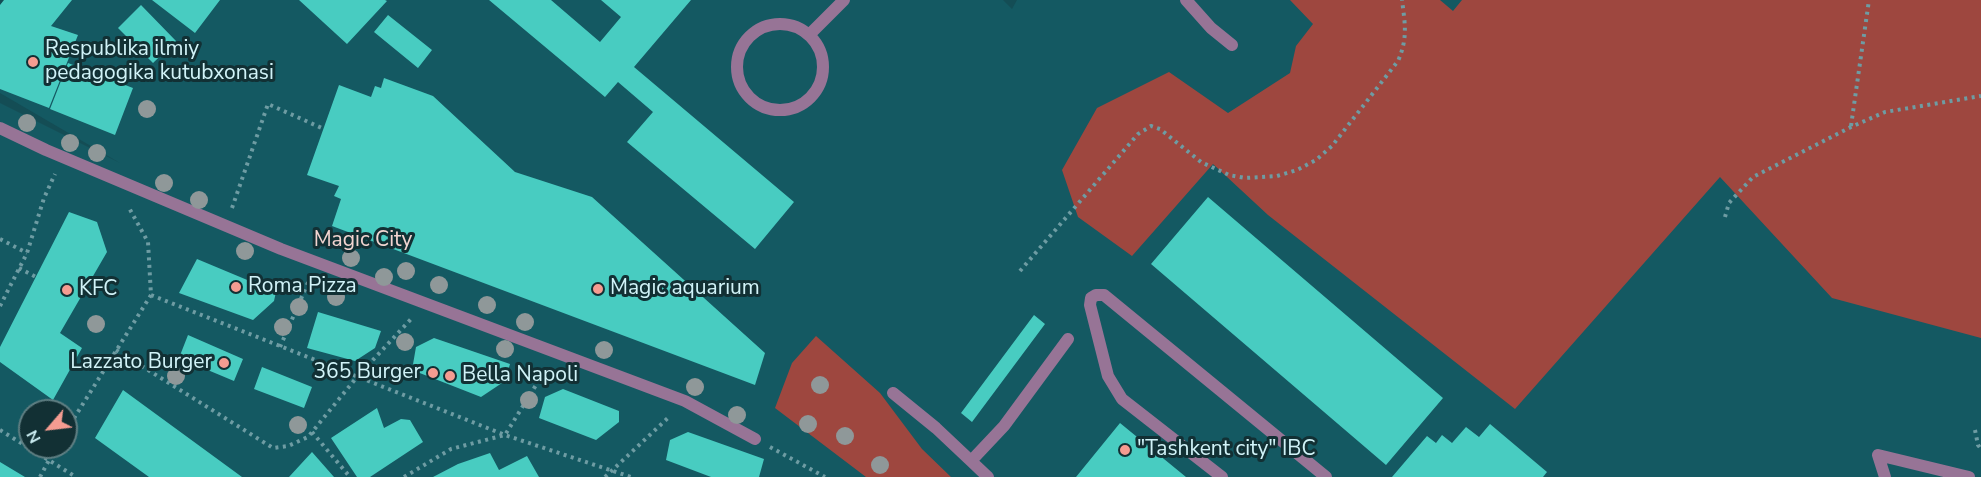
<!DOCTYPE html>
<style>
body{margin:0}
#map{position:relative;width:1981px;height:477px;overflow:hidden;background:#144d55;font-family:"Nunito Sans",sans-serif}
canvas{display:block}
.north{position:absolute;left:18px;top:399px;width:60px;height:60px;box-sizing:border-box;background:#123034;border:2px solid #5e7e82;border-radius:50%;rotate:242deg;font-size:16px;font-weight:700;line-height:24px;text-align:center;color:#d1f3f8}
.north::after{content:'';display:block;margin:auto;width:21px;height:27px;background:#f59c91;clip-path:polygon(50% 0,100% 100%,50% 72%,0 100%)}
</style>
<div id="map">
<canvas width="1981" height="477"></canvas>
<div class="north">N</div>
</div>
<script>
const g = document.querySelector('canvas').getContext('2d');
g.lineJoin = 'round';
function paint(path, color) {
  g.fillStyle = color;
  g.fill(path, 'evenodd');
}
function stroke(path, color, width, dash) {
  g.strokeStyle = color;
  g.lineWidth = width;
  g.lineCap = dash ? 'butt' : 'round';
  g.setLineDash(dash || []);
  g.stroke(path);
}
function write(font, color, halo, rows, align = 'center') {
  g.font = font + ' "Nunito Sans",sans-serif';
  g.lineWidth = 6;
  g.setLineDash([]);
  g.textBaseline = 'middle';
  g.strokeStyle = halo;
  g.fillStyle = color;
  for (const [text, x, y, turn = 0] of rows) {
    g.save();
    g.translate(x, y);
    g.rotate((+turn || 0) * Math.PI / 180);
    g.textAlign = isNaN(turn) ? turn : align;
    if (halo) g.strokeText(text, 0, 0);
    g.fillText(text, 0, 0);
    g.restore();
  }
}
const built = new Path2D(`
 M 4,0 L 1003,0 L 1012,9 L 1017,0 L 1870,0 L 1981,187 L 1981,477 L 0,477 L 0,103 L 120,163 L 0,93 L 0,5 ZM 30,411 L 66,411 L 66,447 L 30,447 Z`);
const green = new Path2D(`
 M 1290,0 L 1440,0 L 1453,11 L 1462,0 L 1981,0 L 1981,338 L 1832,298 L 1720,177 L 1515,409 L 1268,215 L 1213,164 L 1132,256 L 1078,217 L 1062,170 L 1097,108 L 1169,72 L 1228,113 L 1290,73 L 1296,46 L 1313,24 Z
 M 816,336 L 880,393 L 922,449 L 951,477 L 866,477 L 775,408 L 792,363 Z`);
const building = new Path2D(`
 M 4,0 L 72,0 L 51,26 L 78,35 L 49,108 L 0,89 L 0,5 Z
 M 152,0 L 220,0 L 195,33 Z
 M 299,0 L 385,0 L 387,1 L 347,44 Z
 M 489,0 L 551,0 L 600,42 L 621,17 L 601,0 L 691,0 L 634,67 L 794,202 L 755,249 L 627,142 L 653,112 L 618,82 L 605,97 Z
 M 141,5 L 176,41 L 153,63 L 118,28 Z
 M 388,15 L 432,50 L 418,68 L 374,32 Z
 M 68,63 L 133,88 L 115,135 L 50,109 Z
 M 384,78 L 433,96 L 515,172 L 592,197 L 765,353 L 755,385 L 332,226 L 341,199 L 334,196 L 339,186 L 307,175 L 339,85 L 371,97 L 375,86 L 381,88 Z
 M 1208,197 L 1443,398 L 1386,465 L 1151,264 Z
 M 69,212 L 97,222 L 107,252 L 60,333 L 82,348 L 53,400 L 0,362 L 0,347 Z
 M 197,259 L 276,292 L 274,301 L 253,320 L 179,293 Z
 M 318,312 L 381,331 L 375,348 L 355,361 L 307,348 Z
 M 1034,315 L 1045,324 L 972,422 L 961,413 Z
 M 188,335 L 243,359 L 234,381 L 179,358 Z
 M 434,338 L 510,364 L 505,381 L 481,397 L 412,370 L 416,347 Z
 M 262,367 L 312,387 L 304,408 L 254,389 Z
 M 563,389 L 619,411 L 619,422 L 596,440 L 539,418 L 545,397 Z
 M 123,390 L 242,477 L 149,477 L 95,438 Z
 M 377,408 L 384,428 L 401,419 L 410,420 L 423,442 L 370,477 L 357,477 L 331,438 Z
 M 1120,423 L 1186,477 L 1076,477 Z
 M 1490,424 L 1547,472 L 1543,477 L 1392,477 L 1427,436 L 1436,443 L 1442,435 L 1452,443 L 1466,427 L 1479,437 Z
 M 688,432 L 764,459 L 759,477 L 711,477 L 666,460 L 670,440 Z
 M 312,452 L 334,477 L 289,477 Z
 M 490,453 L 499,470 L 527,456 L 539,477 L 433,477 L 458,464 Z
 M 0,462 L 25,477 L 0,477 Z`);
const path = new Path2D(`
 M 1851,126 L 1869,0
 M 232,208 L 268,104 L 324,129
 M 1725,217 L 1729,203 L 1753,177 L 1851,127 L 1885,112 L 1981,96
 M 0,239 L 27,253
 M 19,268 L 36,277
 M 1020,271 L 1138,134 L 1151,126 L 1160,129 L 1201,162 L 1229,175 L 1245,178 L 1277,176 L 1297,170 L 1316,160 L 1332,146 L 1398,61 C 1408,38 1405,24 1402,0
 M 151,295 L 505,435 L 631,477
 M 0,306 L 27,253 L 44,198 L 55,174
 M 280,347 L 310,278
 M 116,350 L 273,448 L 288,446 L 308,437 L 357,377 L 412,318
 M 0,430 L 76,477
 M 1975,430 L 1978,445 L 1981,449
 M 66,431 L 151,295 L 148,242 L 128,206
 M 312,432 L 350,477
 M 770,447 L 825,477
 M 40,477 L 56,447
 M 404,477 L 451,449 L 505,435 L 546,369
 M 605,477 L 670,416`);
const service = new Path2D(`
 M 1186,0 L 1211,28 L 1232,45
 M737 67a43 43 0 1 1 86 0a43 43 0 1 1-86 0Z
 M 809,35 L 844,0
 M 0,128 L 46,150 L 281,249 L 685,401 L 755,439
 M 893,393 L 936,428 L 971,461 L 1004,426 L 1068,339
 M 971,461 L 988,477
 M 1222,477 L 1122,399 L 1108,376 L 1090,305 L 1091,298 L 1096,295 L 1104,295 L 1326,477
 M 1885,477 L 1878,455 L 1969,477`);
const trees = [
 [147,109],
 [27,123],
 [70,143],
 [97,153],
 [164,183],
 [199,200],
 [245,251],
 [351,258],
 [406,271],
 [384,277],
 [439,285],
 [336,297],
 [487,305],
 [299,307],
 [525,322],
 [96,324],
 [283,327],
 [405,342],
 [505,349],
 [604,350],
 [176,376],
 [820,385],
 [695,387],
 [529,400],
 [737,415],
 [808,424],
 [298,425],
 [845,436],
 [880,465]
];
const markers = [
 [33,62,6,"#f59c91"],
 [236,287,6,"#f59c91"],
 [598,289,6,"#f59c91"],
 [67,290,6,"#f59c91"],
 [224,363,6,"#f59c91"],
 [433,373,6,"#f59c91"],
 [450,376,6,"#f59c91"],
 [1125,450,6,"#f59c91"]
];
const poiNames = [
 ["Respublika ilmiy",45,50],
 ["pedagogika kutubxonasi",45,74],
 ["Roma Pizza",248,287],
 ["Magic aquarium",610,289],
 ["KFC",79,290],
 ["Lazzato Burger",212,363,"right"],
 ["365 Burger",421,373,"right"],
 ["Bella Napoli",462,376],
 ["\"Tashkent city\" IBC",1137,450]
];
const parkNames = [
 ["Magic City",363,241]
];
paint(built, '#145962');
paint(green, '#9e473f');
paint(building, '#48ccc1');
stroke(path, '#6e9ca3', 4, [3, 4.5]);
stroke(service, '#977496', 12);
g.fillStyle = '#8f9899';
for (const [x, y] of trees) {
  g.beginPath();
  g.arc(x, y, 9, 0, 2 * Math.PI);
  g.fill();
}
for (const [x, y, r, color] of markers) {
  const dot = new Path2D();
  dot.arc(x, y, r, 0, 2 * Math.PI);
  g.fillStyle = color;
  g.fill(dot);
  stroke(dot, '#123034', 2);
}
write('21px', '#d1f3f8', '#123034', poiNames, 'left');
write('21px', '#f3d5d1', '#123034', parkNames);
</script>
